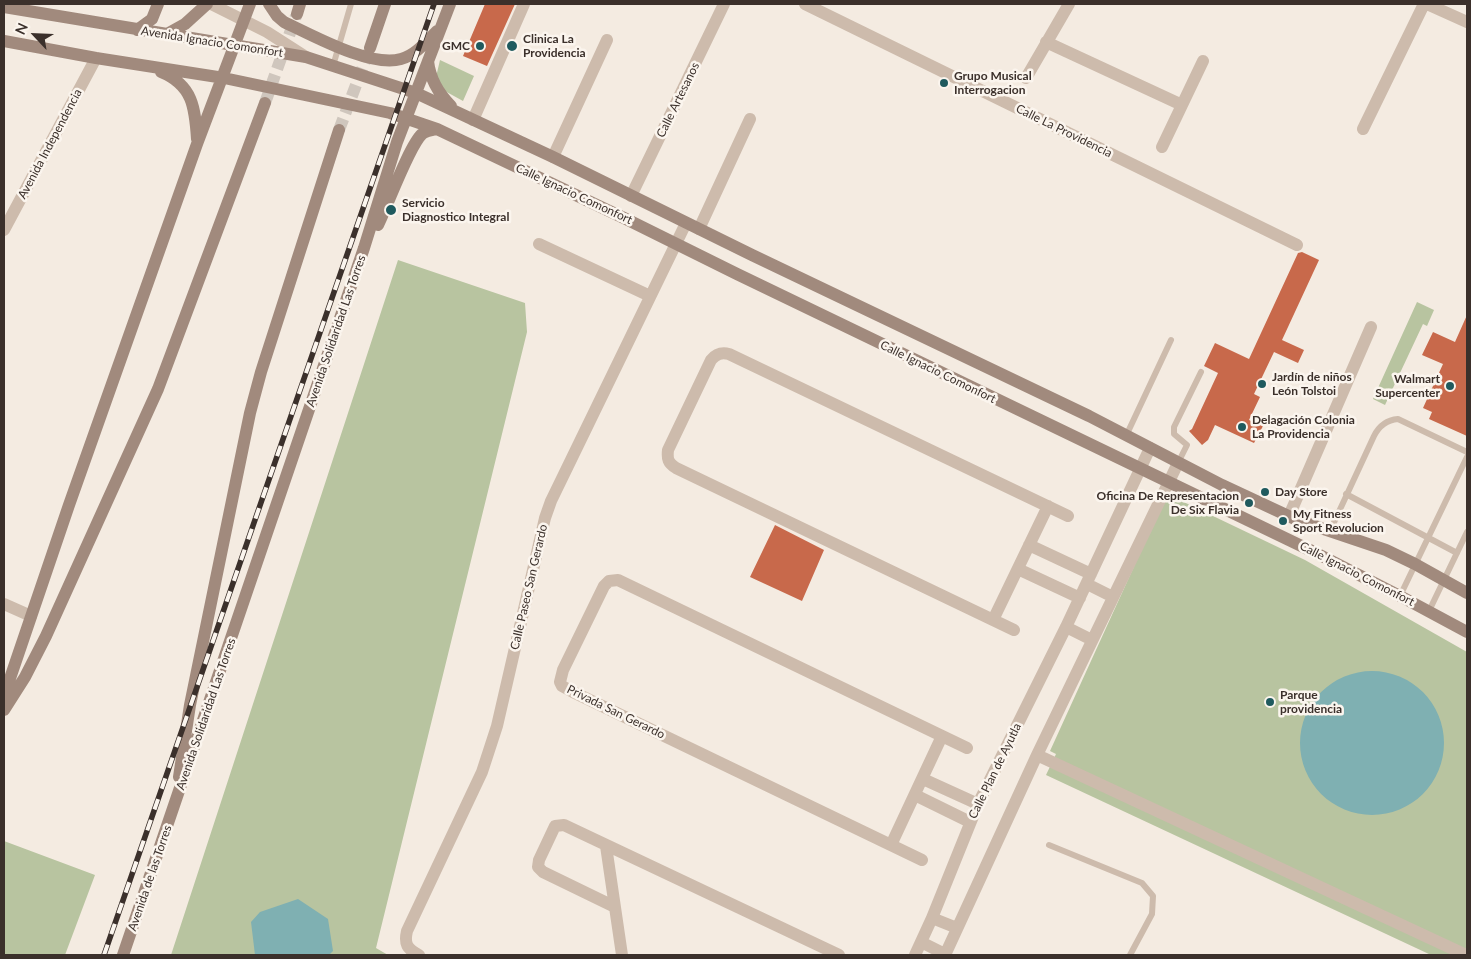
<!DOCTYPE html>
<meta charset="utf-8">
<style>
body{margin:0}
#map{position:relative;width:1471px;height:959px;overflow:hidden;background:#f4ebe1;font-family:Lato,sans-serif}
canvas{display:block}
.frame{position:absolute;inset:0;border:5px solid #3b302b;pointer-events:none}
.north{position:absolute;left:10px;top:10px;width:50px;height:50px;-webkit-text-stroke:4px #fbf5ee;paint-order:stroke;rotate:295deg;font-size:14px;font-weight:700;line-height:20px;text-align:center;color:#3b302b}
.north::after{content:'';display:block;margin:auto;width:18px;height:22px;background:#3b302b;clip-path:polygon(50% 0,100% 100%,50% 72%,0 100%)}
</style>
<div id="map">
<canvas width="1471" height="959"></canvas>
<div class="frame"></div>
<div class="north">N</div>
</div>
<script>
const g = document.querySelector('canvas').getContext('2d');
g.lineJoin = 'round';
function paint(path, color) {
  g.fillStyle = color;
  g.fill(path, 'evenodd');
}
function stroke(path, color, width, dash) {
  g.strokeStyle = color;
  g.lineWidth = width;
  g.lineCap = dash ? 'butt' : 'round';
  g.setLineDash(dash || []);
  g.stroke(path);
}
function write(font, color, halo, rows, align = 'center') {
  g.font = font + ' Lato,sans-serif';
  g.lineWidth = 5;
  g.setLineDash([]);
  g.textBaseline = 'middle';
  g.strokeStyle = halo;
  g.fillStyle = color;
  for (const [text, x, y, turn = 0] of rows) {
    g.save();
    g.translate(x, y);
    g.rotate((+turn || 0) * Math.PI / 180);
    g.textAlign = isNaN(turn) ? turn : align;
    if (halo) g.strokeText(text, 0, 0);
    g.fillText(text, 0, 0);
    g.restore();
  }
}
const green = new Path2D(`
 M 440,60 L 474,76 L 463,101 L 443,90 L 436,77 Z
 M 398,260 L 525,303 L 527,332 L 376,948 L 388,955 L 171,955 Z
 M 1417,302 L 1434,310 L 1427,326 L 1423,324 L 1385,405 L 1373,399 Z
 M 1167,494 L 1305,560 L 1467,652 L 1467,955 L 1431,955 L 1046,775 L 1056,754 L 1050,751 Z
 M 4,841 L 95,875 L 65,955 L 4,955 Z`);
const water = new Path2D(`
 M1300 743a72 72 0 1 1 144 0a72 72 0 1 1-144 0Z
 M 298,899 L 328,919 L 333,951 L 329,955 L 255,955 L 251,922 L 260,912 Z`);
const building = new Path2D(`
 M 485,4 L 515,4 L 487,66 L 463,56 Z
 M 1302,252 L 1319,260 L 1282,340 L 1304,350 L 1298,363 L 1274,352 L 1254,394 L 1260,397 L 1249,420 L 1263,426 L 1254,443 L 1215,425 L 1208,440 L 1202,445 L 1189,431 L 1192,429 L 1218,373 L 1204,366 L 1215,343 L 1249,359 L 1298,253 Z
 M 1467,315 L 1467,436 L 1429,419 L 1432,412 L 1423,408 L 1443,364 L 1422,355 L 1433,332 L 1455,342 Z
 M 775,525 L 824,550 L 802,601 L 750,577 Z`);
const secondaryTunnel = new Path2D(`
 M 265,103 L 296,16
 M 339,130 L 370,48`);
const lane = new Path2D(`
 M 333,66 L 351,4
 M 1126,436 L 1171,340
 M 1178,463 L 1187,445 L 1174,434 L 1174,427 L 1201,372
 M 1346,494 L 1457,553
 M 1330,531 L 1374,436 C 1379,426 1386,420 1398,419 L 1467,452
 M 1400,596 L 1467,457
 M 1429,611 L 1467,532
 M 1049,845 L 1142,883 L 1153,896 L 1152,914 L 1130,955`);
const street = new Path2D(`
 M 211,4 L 267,32 L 306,57
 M 805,4 L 1297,245
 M 1427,4 L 1467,22
 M 1046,42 L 1182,105
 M 1026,78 L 1069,4
 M 473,120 L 524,4
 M 1363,129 L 1424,4
 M 1162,147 L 1203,61
 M 553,157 L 607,40
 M 631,196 L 724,4
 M 699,229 L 750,119
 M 4,230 L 96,58
 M 539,244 L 650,296
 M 1289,516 L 1371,327
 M 1029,545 L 1091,574
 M 1018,569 L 1080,598
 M 1087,584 L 1113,597
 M 4,604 L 31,616
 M 993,620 L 1048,506
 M 1066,627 L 1092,640
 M 1014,630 L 676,468 C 668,463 667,459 668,450 L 711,360 C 716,354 721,352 729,354 L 1068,516
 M 1037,755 L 1466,955
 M 923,779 L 978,804
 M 915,795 L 970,822
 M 891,845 L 942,736
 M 606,846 L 622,955
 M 922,860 L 573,692 L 562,686 L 560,682 L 563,670 L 604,586 L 609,581 L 618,580 L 967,748
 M 613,906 L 543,872 L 538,867 L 539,860 L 555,826 L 564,825 L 839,955
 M 932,918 L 957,928
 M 921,942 L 945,954
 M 419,955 C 407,949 404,944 407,931 L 482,772 L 497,726 L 545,518 L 551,501 L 686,223
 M 915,955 L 932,918 L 978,804 L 1066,627 L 1150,448
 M 945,955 L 1037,755 L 1178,463`);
const secondary = new Path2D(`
 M 269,4 L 277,16 L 284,22 C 312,35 371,68 401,59 C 416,55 427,41 437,31
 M 4,7 L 306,57 L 416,93 L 553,157 L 752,255 L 1089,416 L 1222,485 L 1297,520 L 1386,550 L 1415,564 L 1467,593
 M 297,14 L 300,4
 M 137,30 L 152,19 L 158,4
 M 167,34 L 185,24 L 207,4
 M 4,41 L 96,58 L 224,78 L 390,113 L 437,129 L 624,218 L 737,274 L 1316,553 L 1400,596 L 1467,632
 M 370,48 L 385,4
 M 428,61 C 430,79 438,93 451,106
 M 161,72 C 193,85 195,108 197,139
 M 378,225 C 388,205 409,146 422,134 C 426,131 432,130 437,129
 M 4,696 L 69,505 L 197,144 L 250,4
 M 4,710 L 25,677 L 46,636 L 158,389 L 265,103
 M 179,777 L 190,705 L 250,413 L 261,372 L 339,130
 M 123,955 L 364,248 L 397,142 L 450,4`);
const rail = new Path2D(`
 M 104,955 L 434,4`);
const markers = [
 [480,46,5,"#1f5a5e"],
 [512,46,6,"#1f5a5e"],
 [944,83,5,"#1f5a5e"],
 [391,210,6,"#1f5a5e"],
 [1262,384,5,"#1f5a5e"],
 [1450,386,5,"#1f5a5e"],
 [1242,427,5,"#1f5a5e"],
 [1265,492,5,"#1f5a5e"],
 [1249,503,5,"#1f5a5e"],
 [1283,521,5,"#1f5a5e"],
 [1270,702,5,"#1f5a5e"]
];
const poiNames = [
 ["Clinica La",523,39],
 ["Providencia",523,53],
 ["GMC",470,46,"right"],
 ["Grupo Musical",954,76],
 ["Interrogacion",954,90],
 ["Servicio",402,203],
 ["Diagnostico Integral",402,217],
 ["Jardín de niños",1272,377],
 ["León Tolstoi",1272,391],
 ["Walmart",1440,379,"right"],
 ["Supercenter",1440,393,"right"],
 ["Delagación Colonia",1252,420],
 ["La Providencia",1252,434],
 ["Day Store",1275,492],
 ["Oficina De Representacion",1239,496,"right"],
 ["De Six Flavia",1239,510,"right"],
 ["My Fitness",1293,514],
 ["Sport Revolucion",1293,528],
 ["Parque",1280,695],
 ["providencia",1280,709]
];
const streetNames = [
 ["Avenida Ignacio Comonfort",212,42,9],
 ["Calle Artesanos",678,100,-64],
 ["Calle La Providencia",1064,131,26],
 ["Avenida Independencia",50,144,-62],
 ["Calle Ignacio Comonfort",574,194,25],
 ["Avenida Solidaridad Las Torres",336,331,-71],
 ["Calle Ignacio Comonfort",938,372,26],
 ["Calle Ignacio Comonfort",1357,574,27],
 ["Calle Paseo San Gerardo",529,587,-77],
 ["Privada San Gerardo",616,712,26],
 ["Avenida Solidaridad Las Torres",206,714,-71],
 ["Calle Plan de Ayutla",995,771,-64],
 ["Avenida de las Torres",150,878,-71]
];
paint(green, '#b8c4a0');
paint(water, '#7fb0b2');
paint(building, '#c8694b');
stroke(secondaryTunnel, '#cfc6bd', 12, [12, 6]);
stroke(lane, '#cdbbac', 6);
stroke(street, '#cdbbac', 12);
stroke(secondary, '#a18a7d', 12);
stroke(rail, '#3b302b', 5.5);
stroke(rail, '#fbf5ee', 4, [11]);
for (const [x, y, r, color] of markers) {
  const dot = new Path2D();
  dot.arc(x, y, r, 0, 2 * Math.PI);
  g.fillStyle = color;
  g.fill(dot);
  stroke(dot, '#fbf5ee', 2);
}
write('bold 12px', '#3b302b', '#fbf5ee', poiNames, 'left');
write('12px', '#3b302b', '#fbf5ee', streetNames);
</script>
